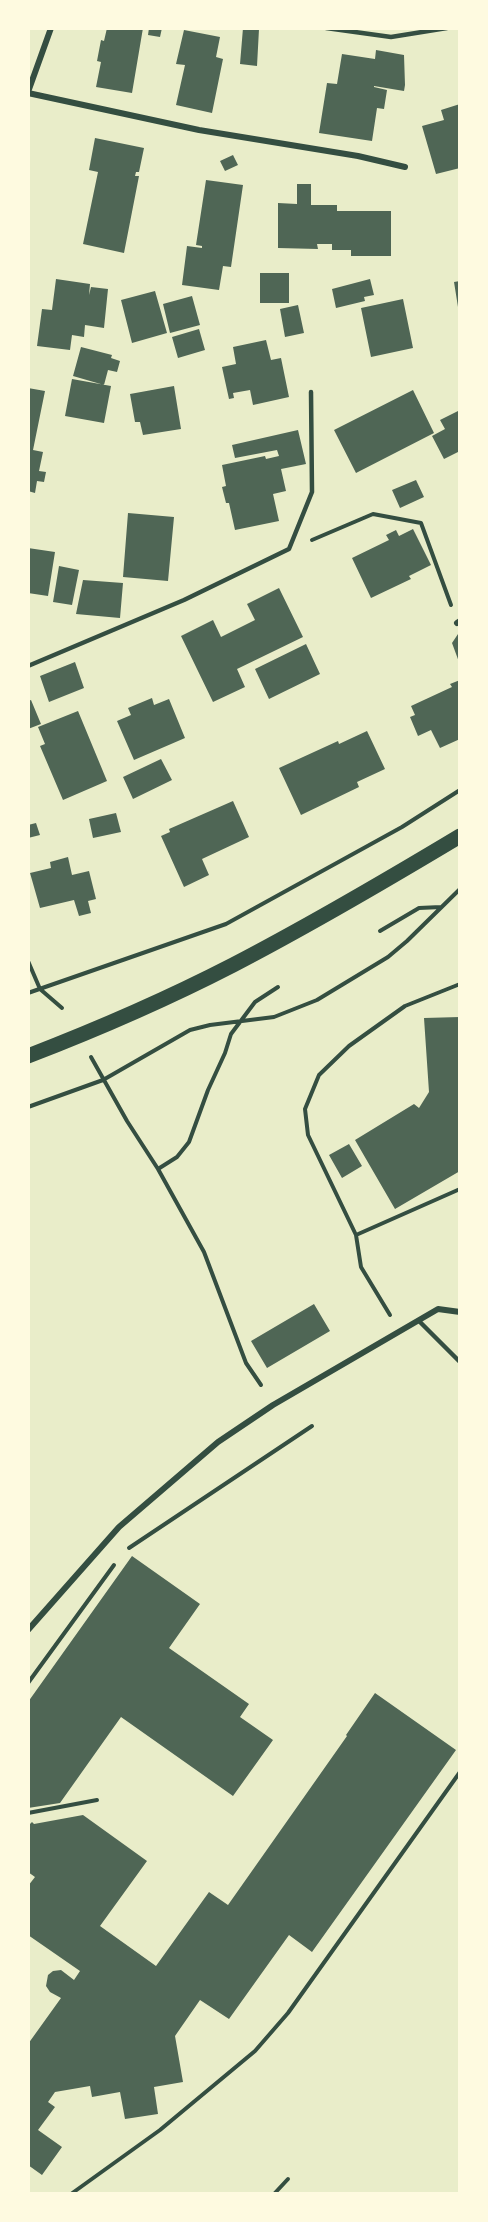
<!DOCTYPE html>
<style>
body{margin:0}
#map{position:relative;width:488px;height:2222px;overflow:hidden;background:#e9edc9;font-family:Signika,sans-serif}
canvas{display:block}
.frame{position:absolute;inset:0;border:30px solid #fefae0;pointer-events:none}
</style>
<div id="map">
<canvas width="488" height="2222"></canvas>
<div class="frame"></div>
</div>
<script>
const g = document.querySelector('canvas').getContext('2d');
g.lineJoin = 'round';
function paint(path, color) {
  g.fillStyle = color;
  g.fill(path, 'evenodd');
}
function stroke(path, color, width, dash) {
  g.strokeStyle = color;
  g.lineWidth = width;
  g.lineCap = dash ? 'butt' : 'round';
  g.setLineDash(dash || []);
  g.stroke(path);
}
const building = new Path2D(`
 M 107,28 L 143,28 L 132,93 L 96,87 L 101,62 L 97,61 L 101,40 L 104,41 Z
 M 149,28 L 162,28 L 160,37 L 148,35 Z
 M 243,28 L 259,29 L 257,66 L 240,64 Z
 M 184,30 L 220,37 L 216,57 L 223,59 L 212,113 L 176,105 L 185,65 L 176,64 Z
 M 376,50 L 404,55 L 405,85 L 404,91 L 374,86 L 374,87 L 387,90 L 384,109 L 377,108 L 372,141 L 319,133 L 327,83 L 337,84 L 342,54 L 375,59 Z
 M 460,104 L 460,168 L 436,174 L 422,126 L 444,120 L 441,110 Z
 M 95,138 L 144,148 L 139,172 L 136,172 L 135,176 L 139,176 L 124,253 L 83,244 L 98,172 L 89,170 Z
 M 233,155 L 238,165 L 225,171 L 220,161 Z
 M 206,180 L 243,185 L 231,267 L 223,266 L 219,290 L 182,285 L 187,246 L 202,248 L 202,246 L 196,245 Z
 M 297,184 L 311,184 L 311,205 L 337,205 L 337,211 L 391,211 L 391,256 L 351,256 L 351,250 L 332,250 L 332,244 L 317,244 L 318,249 L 278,248 L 278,203 L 297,204 Z
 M 260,273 L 289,273 L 289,303 L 260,303 Z
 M 56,279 L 90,284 L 89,295 L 91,287 L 108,289 L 104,328 L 85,325 L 84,337 L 72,335 L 70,350 L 37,346 L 42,309 L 52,310 Z
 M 370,279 L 374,295 L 364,297 L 365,301 L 336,308 L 332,289 Z
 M 460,281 L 460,307 L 458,307 L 454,282 Z
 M 155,291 L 167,333 L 132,343 L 121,300 Z
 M 192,296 L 200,325 L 170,333 L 163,304 Z
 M 403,299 L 413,348 L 371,357 L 361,308 Z
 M 298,305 L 304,333 L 285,337 L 280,309 Z
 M 199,329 L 205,350 L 178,358 L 172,337 Z
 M 266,340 L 271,360 L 281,358 L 289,397 L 253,405 L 250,390 L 233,393 L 234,398 L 229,399 L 222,367 L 236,364 L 233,347 Z
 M 81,347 L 112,355 L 111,358 L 120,361 L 117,372 L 108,370 L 104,385 L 73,376 Z
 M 72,379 L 111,386 L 104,423 L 65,416 Z
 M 174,386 L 181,429 L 143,435 L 140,422 L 135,422 L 130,394 Z
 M 28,388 L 45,391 L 33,450 L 43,452 L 39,471 L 46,472 L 44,482 L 37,481 L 35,493 L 28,491 Z
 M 413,390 L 434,433 L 356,473 L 334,430 Z
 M 458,411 L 460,451 L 444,459 L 432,436 L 445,429 L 440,420 Z
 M 298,430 L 306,464 L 281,469 L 286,491 L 273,494 L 279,521 L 235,530 L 229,503 L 226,503 L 222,487 L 226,486 L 222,465 L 265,456 L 266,459 L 279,456 L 277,450 L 235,458 L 232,445 Z
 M 416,480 L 424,497 L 400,508 L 392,490 Z
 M 128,513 L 174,517 L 168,581 L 123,577 Z
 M 413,529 L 431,565 L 409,576 L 411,579 L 371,598 L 352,558 L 389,540 L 386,535 L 396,530 L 399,536 Z
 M 28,548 L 55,552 L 48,596 L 28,593 Z
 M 59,566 L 79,570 L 72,605 L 53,602 Z
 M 83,580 L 123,583 L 120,618 L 76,614 Z
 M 279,588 L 303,637 L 237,669 L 245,687 L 213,702 L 181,636 L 213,620 L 221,637 L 255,620 L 247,604 Z
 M 460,631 L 460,662 L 459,662 L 452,643 Z
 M 306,644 L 320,674 L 269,699 L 255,669 Z
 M 75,662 L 84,688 L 49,702 L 40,676 Z
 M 460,680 L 460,739 L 440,748 L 431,730 L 418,736 L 410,717 L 415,715 L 411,706 L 452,687 L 450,684 Z
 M 152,698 L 154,705 L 169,699 L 185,738 L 134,760 L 117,721 L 131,715 L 128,708 Z
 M 31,700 L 41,724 L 28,729 L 28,701 Z
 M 78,711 L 107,781 L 63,800 L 40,746 L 45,744 L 38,727 Z
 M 367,731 L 385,769 L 357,782 L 359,787 L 301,815 L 279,768 L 338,741 L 339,744 Z
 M 161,759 L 172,780 L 133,799 L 123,777 Z
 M 233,801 L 249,837 L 202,859 L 209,875 L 184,887 L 161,836 L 170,832 L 169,829 Z
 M 116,813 L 121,832 L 93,838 L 89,819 Z
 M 36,823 L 40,835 L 28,838 L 28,825 Z
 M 68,857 L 72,875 L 89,871 L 96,899 L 88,901 L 91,913 L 79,916 L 74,900 L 40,908 L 30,873 L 51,868 L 50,862 Z
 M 460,1017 L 460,1171 L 395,1209 L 355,1140 L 414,1104 L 419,1108 L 429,1092 L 424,1018 Z
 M 349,1144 L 362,1166 L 342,1178 L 329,1155 Z
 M 314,1304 L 330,1331 L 267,1368 L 251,1341 Z
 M 132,1556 L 200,1604 L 169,1648 L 249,1704 L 240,1717 L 273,1740 L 233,1796 L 121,1717 L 60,1803 L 28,1808 L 28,1702 Z
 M 375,1693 L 456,1750 L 312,1952 L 289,1935 L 229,2019 L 200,2000 L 175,2036 L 183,2082 L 154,2087 L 158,2114 L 125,2119 L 120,2092 L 92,2097 L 90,2086 L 55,2092 L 48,2102 L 55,2107 L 38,2130 L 62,2147 L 42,2175 L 28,2165 L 28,2044 L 61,1998 L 50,1992 L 46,1986 L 48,1975 L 53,1971 L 61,1970 L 74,1980 L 80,1971 L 28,1935 L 28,1886 L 35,1877 L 28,1872 L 28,1826 L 32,1822 L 34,1824 L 83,1815 L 147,1861 L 100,1926 L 156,1966 L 209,1892 L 228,1905 L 347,1736 L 346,1735 Z`);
const path = new Path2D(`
 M 312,540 L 373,514 L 421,523 L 451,605
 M 380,931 L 419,908 L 441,907
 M 28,961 L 40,989 L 62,1008
 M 28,993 L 226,924 L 402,827 L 460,790
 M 91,1057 L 127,1121 L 158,1169 L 204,1252 L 246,1363 L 261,1385
 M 28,1107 L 103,1080 L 190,1030 L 210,1025 L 274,1017 L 317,1000 L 388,957 L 407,941 L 460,889
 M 158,1169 L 177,1157 L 189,1142 L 208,1090 L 225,1053 L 231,1034 L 255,1002 L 278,987
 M 356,1235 L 460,1189
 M 390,1315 L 361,1267 L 356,1235 L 308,1135 L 305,1109 L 319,1075 L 349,1046 L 405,1006 L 460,984
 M 129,1548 L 312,1426
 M 28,1683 L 114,1565
 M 28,1813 L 97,1800
 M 71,2194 L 160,2130 L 255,2051 L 288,2013 L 460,1772
 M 274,2194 L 288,2179`);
const service = new Path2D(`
 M 326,28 L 391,37 L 447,28
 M 28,666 L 184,600 L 289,549 L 312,492 L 311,392
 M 419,1321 L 460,1362`);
const minor = new Path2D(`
 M 28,92 L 51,28
 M 28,93 L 199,130 L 358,156 L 405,167
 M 457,623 L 460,621
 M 28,1630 L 119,1527 L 218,1442 L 273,1405 L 438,1309 L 460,1312`);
const primary = new Path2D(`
 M 28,1056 C 98,1029 167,999 233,965 C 310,925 385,881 460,836`);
paint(building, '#4f6655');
stroke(path, '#344e41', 4);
stroke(service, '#344e41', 4.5);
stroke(minor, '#344e41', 6);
stroke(primary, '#344e41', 15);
</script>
